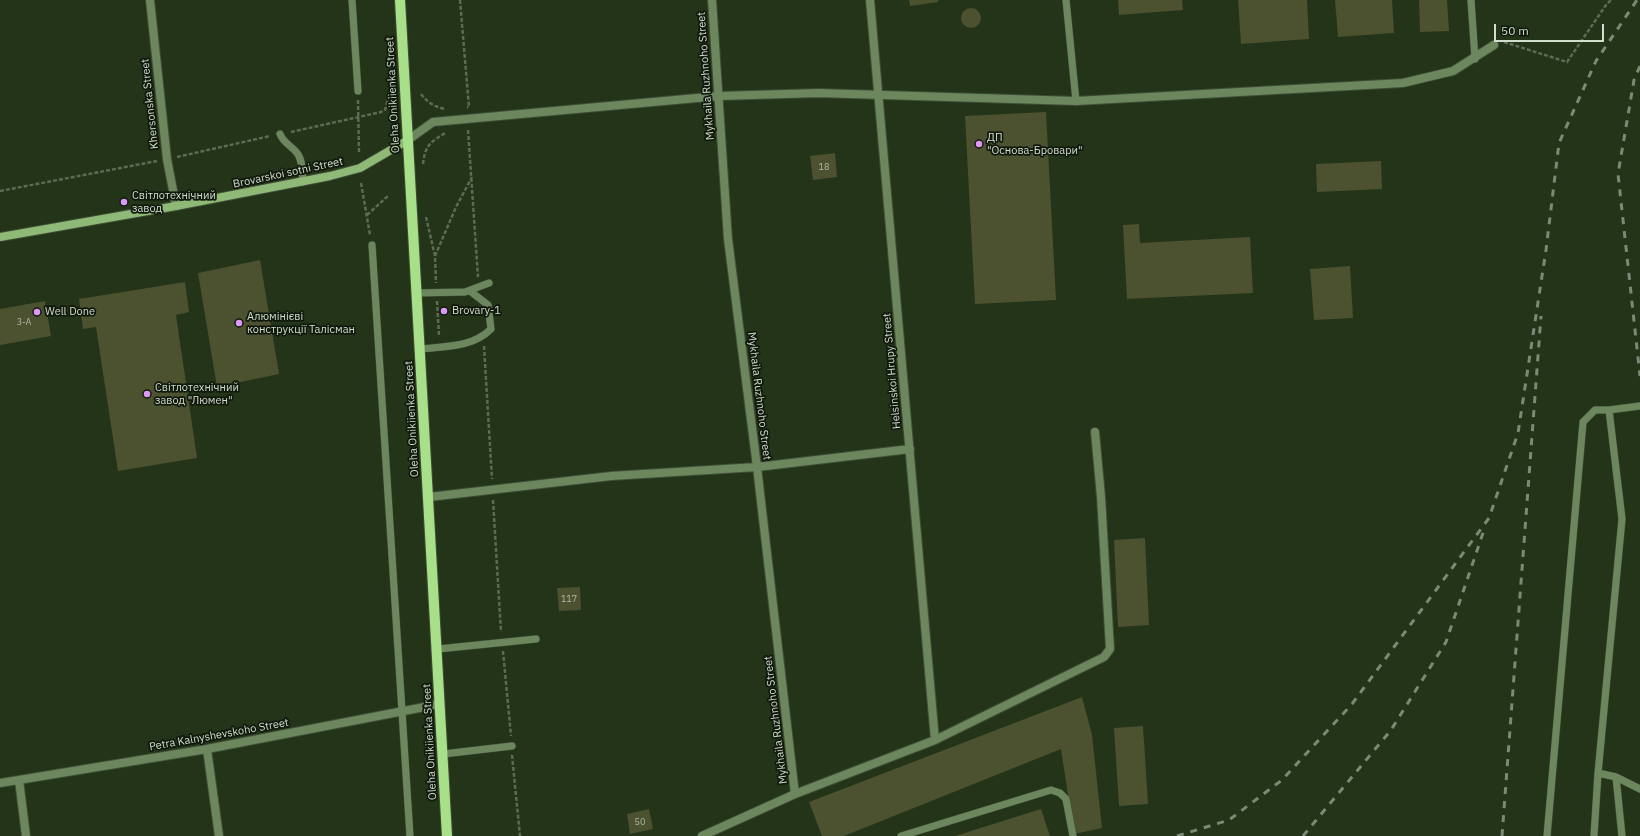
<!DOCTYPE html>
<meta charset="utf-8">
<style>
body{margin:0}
#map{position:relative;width:1640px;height:836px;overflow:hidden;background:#233419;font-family:"IBM Plex Sans",sans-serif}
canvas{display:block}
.scale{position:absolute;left:1494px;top:24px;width:110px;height:18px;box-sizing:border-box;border:2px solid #d2decd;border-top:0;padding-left:5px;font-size:12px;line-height:14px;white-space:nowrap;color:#d2decd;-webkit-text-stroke:3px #11190d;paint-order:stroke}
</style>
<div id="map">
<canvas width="1640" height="836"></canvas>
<div class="scale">50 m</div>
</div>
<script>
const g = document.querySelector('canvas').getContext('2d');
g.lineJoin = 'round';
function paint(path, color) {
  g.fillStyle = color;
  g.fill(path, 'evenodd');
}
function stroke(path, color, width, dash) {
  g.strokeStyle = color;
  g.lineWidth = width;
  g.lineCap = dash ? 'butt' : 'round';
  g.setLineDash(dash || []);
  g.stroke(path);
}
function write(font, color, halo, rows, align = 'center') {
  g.font = font + ' "IBM Plex Sans",sans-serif';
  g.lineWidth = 3.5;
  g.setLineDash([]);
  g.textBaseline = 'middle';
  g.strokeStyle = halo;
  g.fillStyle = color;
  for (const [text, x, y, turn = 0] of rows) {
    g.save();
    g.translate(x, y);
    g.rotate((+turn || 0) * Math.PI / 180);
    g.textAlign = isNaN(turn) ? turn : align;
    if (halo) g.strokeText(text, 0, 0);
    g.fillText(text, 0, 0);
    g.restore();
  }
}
const building = new Path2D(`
 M 909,0 L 938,0 L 938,2 L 910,6 Z
 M 1118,0 L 1182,0 L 1183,10 L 1119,15 Z
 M 1238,0 L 1307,0 L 1309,39 L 1241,44 Z
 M 1335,0 L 1392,0 L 1394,33 L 1338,37 Z
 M 1419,0 L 1447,0 L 1449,31 L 1420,32 Z
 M961 18a10 10 0 1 1 20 0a10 10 0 1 1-20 0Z
 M 1046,112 L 1056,300 L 975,304 L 965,116 Z
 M 835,153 L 837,177 L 813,180 L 810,156 Z
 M 1381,161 L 1382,189 L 1317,192 L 1316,164 Z
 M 1139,224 L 1140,243 L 1250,237 L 1253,293 L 1127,299 L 1123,225 Z
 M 260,260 L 279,374 L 217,387 L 198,273 Z
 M 1350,266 L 1353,318 L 1314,320 L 1310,269 Z
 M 185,282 L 189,312 L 176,315 L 197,458 L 118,471 L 96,327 L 83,329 L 79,299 Z
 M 45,301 L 51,336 L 0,345 L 0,309 Z
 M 1145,538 L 1149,625 L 1118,627 L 1114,540 Z
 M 580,587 L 581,610 L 559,611 L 557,588 Z
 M 1082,697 L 1092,735 L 1102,828 L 1074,834 L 1061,749 L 844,836 L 822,836 L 809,802 Z
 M 1143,726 L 1148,804 L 1119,806 L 1114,728 Z
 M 649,809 L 653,829 L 630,834 L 627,814 Z
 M 1041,809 L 1050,836 L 955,836 Z`);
const path = new Path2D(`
 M 460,0 L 469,107 L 467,107
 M 1504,42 L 1567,62 L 1606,5 L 1611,0
 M 421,94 C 428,103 434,106 444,109
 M 358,100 L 359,152
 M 468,130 L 478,277
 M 291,132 L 381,112 L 385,110 L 389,96
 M 177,157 L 270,136
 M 423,164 C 425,146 430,142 445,133
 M 361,183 L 370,235
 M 0,191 L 157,161
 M 367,215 L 389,195
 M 426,217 L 435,256 L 436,283
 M 435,256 L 456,207 L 472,177
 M 437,301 L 439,336
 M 484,346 L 492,479
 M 493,500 L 501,632
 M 503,651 L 511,736
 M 512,755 L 520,836`);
const lane = new Path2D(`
 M 352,0 L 358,91
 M 1066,0 L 1076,101
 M 1471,0 L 1475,59
 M 280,134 C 284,144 291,145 297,153 C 303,160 302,173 303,182
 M 372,245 L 410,836
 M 417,293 L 465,292 L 489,283
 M 420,349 C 445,346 472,348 491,329 L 488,305 L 470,291
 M 438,649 L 536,639
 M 443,754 L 512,746
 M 1616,777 L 1640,789
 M 901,836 L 1051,790 L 1060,793 L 1066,799 L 1073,836
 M 1547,836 L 1583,422 L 1595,410 L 1609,410
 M 1594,836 L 1598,773
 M 1622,836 L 1616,777 L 1598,773 L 1622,519 L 1609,410 L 1640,406`);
const street = new Path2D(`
 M 150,0 L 167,159 L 176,206
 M 712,0 L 728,239 L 757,467 L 795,794
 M 870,0 L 935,740
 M 408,140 L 433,122 L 719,96 L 819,93 L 1076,101 L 1403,83 L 1453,71 L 1494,45
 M 429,497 L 611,476 L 757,467 L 910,449
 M 207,749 L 219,836
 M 19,780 L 26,836
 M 0,783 L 207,749 L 440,704
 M 702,836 L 795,794 L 935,740 L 1104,657 L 1110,649 L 1101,497 L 1095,432`);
const secondary = new Path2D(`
 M 0,237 L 176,206 L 330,176 L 360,168 L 408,140`);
const primary = new Path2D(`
 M 400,0 L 447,836`);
const rail = new Path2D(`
 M 1640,66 L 1634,80 L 1618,174 L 1640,376
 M 1177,836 L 1229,820 L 1282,780 L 1352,704 L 1489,518 L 1518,433 L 1546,250 L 1559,143 L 1596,61 L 1637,0
 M 1303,836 L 1391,730 L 1446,642 L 1485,527
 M 1502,836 L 1541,316`);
const markers = [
 [979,144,4,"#da9af6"],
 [124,202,4,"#da9af6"],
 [444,311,4,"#da9af6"],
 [37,312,4,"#da9af6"],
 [239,323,4,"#da9af6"],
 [147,394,4,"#da9af6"]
];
const numberNames = [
 ["18",824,167],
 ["3-А",24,322],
 ["117",569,599],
 ["50",640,822]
];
const streetNames = [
 ["Mykhaila Ruzhnoho Street",706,76,-94],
 ["Oleha Onikiienka Street",393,95,-93],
 ["Khersonska Street",150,104,-96],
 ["Brovarskoi sotni Street",288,173,-12],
 ["Helsinskoi Hrupy Street",892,371,-95],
 ["Mykhaila Ruzhnoho Street",759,396,83],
 ["Oleha Onikiienka Street",412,419,-93],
 ["Mykhaila Ruzhnoho Street",776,720,-97],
 ["Petra Kalnyshevskoho Street",219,735,-10],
 ["Oleha Onikiienka Street",430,742,-93]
];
const poiNames = [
 ["ДП",987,138],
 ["\"Основа-Бровари\"",987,151],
 ["Світлотехнічний",132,196],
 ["завод",132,209],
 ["Brovary-1",452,311],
 ["Well Done",45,312],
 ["Алюмінієві",247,317],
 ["конструкції Талісман",247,330],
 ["Світлотехнічний",155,388],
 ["завод \"Люмен\"",155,401]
];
paint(building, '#4c5130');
stroke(lane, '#3f4f36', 8);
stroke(street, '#3f4f36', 10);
stroke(secondary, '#3f4f36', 10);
stroke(primary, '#3f4f36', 12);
stroke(path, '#5c6b53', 2.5, [4, 2]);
stroke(lane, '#6c875e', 7);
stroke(street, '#6c875e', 8);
stroke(secondary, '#8eb977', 8);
stroke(primary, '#a8e08a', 10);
stroke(rail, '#7b8a74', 3, [7, 7]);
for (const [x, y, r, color] of markers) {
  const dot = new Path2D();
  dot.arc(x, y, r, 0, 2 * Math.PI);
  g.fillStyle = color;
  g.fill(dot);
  stroke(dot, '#11190d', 1.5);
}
write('9px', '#b0bba6', null, numberNames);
write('11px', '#d2decd', '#11190d', streetNames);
write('11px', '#d2decd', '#11190d', poiNames, 'left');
</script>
